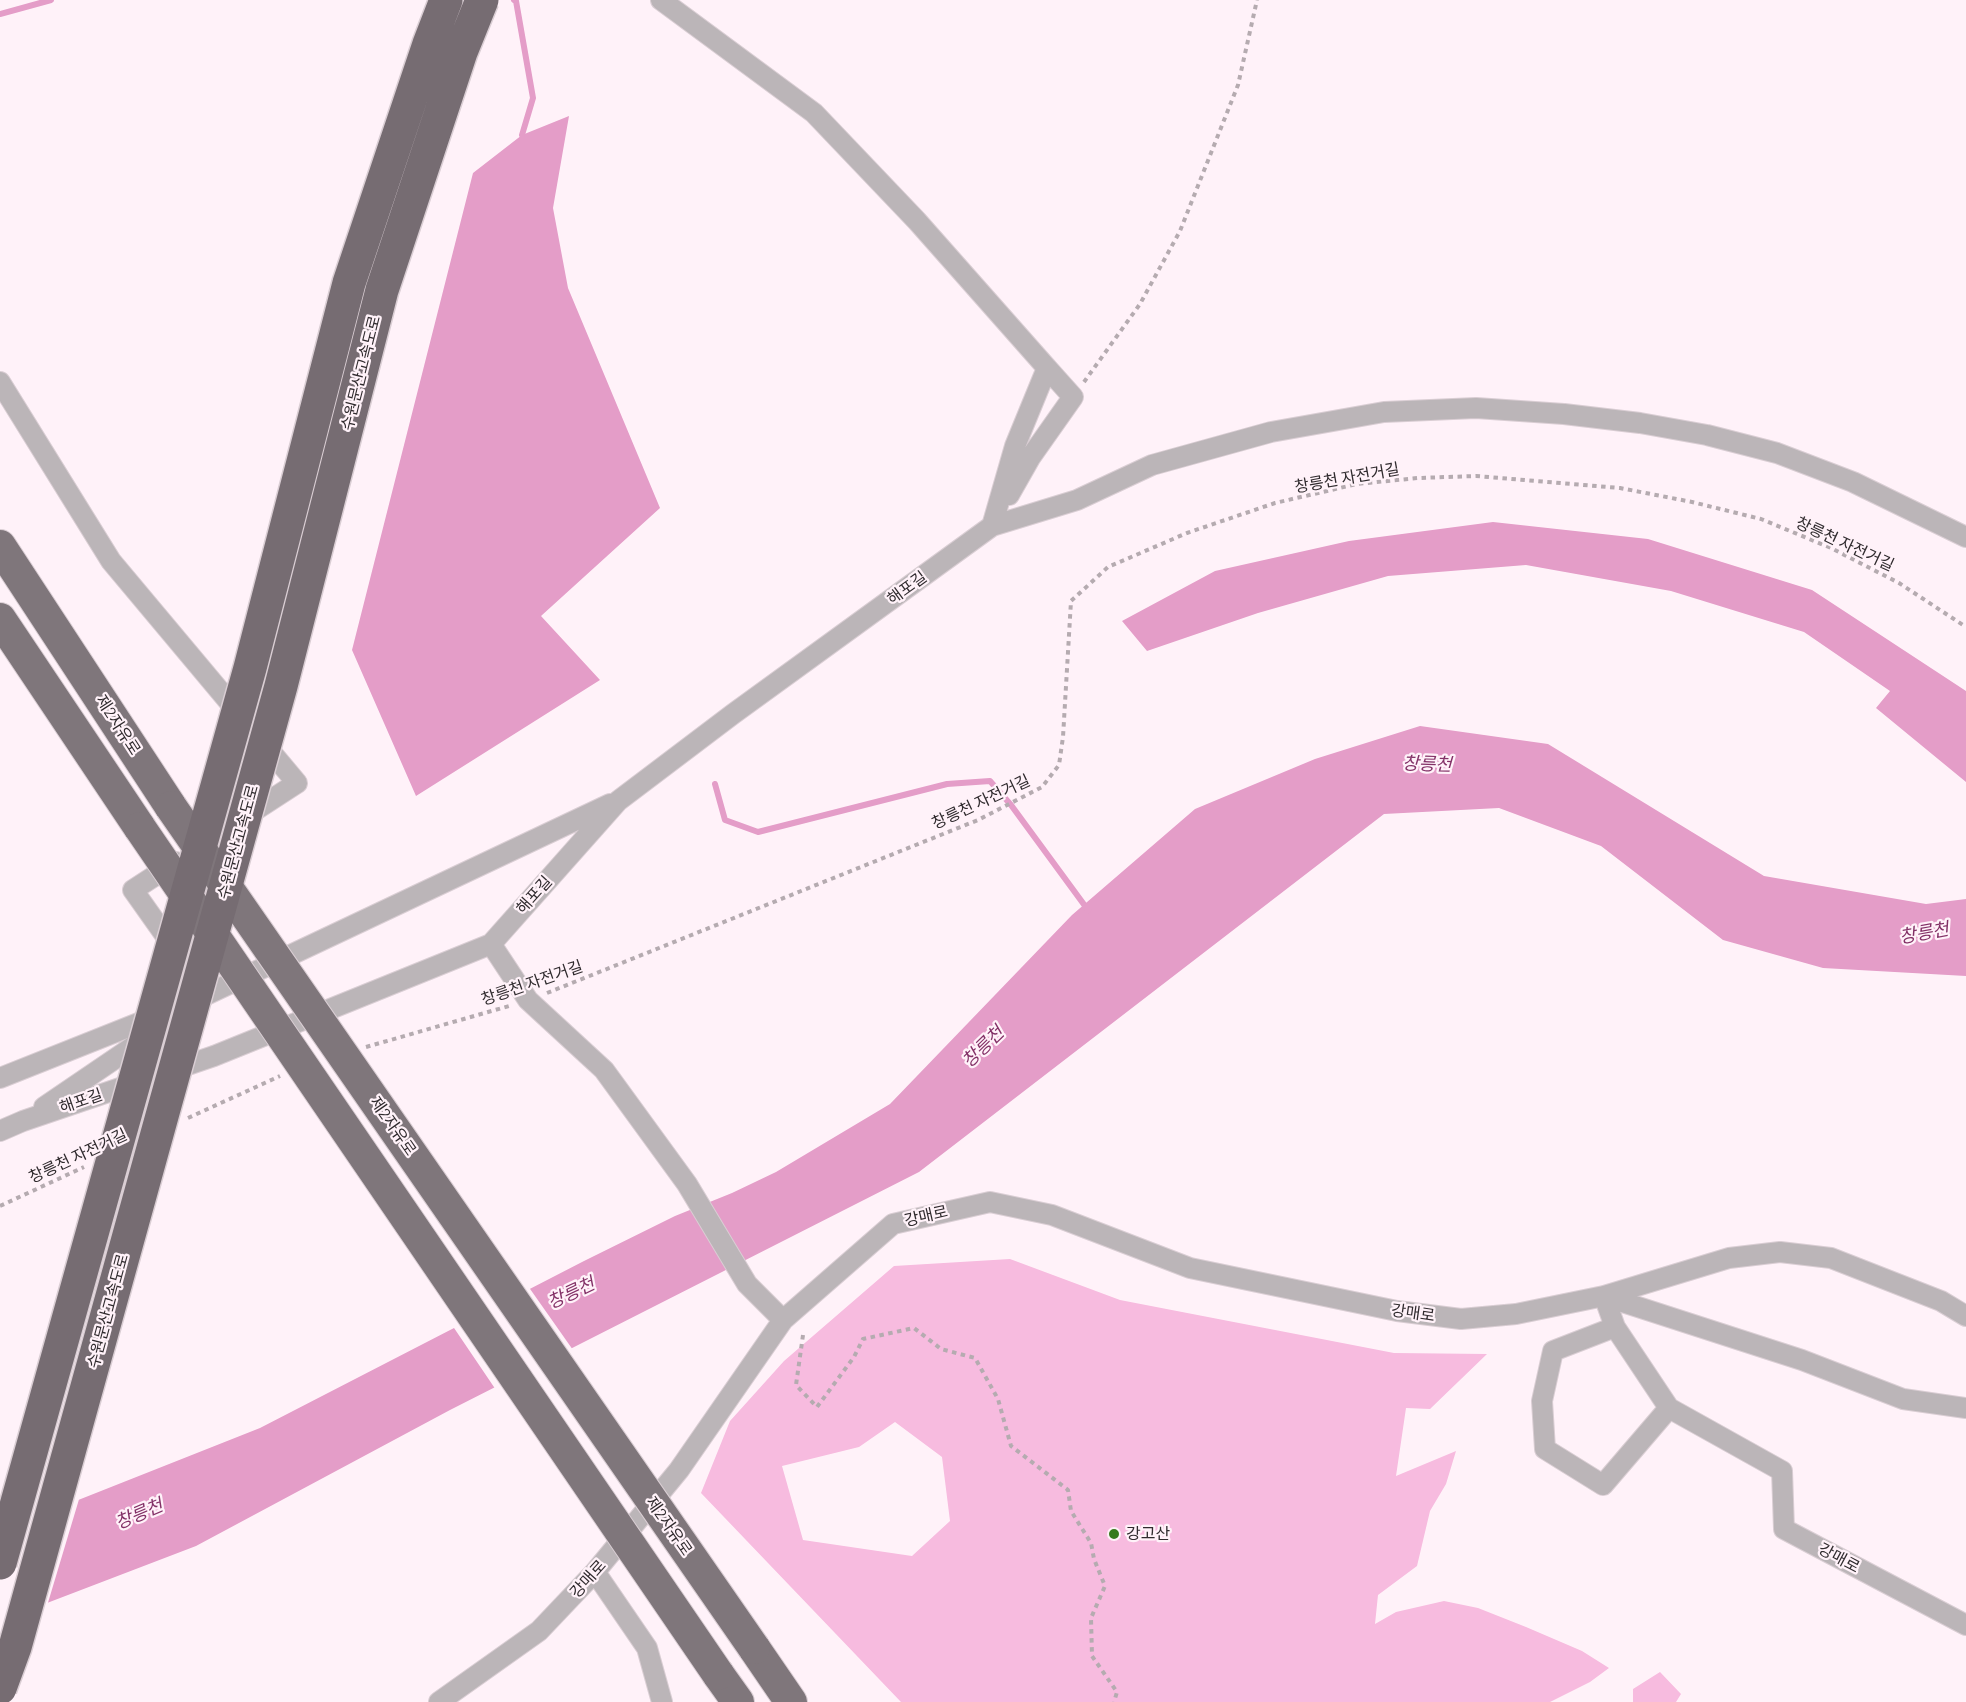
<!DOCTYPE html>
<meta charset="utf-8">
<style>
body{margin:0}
canvas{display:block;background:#fff2f9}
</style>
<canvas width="1966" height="1702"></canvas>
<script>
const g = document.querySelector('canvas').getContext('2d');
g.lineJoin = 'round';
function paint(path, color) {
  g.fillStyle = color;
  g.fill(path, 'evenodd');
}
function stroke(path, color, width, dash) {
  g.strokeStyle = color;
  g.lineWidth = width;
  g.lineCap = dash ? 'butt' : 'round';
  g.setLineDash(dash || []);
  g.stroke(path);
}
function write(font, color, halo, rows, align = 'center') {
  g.font = font + ' Barlow,"Noto Sans KR",sans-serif';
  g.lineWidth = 4.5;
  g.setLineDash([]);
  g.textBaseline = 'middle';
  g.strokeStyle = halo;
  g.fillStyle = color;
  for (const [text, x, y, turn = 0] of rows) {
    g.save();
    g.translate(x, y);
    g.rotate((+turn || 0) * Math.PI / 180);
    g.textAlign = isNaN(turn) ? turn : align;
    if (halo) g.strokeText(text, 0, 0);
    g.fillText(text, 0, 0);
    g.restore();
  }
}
const green = new Path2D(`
 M 1010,1259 L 1120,1300 L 1394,1353 L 1487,1354 L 1430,1409 L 1406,1408 L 1396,1476 L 1456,1451 L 1446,1484 L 1430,1511 L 1417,1566 L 1378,1595 L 1375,1624 L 1396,1612 L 1444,1601 L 1478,1608 L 1526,1627 L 1582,1651 L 1609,1668 L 1590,1682 L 1550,1702 L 901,1702 L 701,1493 L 730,1421 L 784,1361 L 894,1266 ZM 895,1422 L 942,1457 L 950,1521 L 912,1556 L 803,1540 L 782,1466 L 859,1447 Z
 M 1660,1672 L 1681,1694 L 1676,1702 L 1633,1702 L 1633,1689 Z`);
const water = new Path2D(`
 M 569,116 L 553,208 L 568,288 L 660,508 L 541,616 L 600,680 L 416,796 L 352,650 L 473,173 L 522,135 Z
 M 1493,522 L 1648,539 L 1812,590 L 1966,691 L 1966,782 L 1876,708 L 1890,691 L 1804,632 L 1671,591 L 1526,565 L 1388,576 L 1258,613 L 1147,651 L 1122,621 L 1215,571 L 1349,541 Z
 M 1420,726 L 1548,744 L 1764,876 L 1926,904 L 1966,899 L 1966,976 L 1823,968 L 1723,940 L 1601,846 L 1499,808 L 1384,814 L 919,1172 L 450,1410 L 196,1546 L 0,1621 L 0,1531 L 260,1428 L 584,1261 L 675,1216 L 732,1193 L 776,1172 L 890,1104 L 1072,915 L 1195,809 L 1315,759 Z`);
const pier = new Path2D(`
 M 528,1286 L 573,1350 L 496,1390 L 452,1325 Z
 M 80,1496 L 47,1606 L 0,1624 L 0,1528 Z`);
const stream = new Path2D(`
 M 514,0 L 516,1 L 533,98 L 522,135
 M 0,14 L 51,0
 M 715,784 L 725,820 L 758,832 L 947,784 L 990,781 L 1011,805 L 1088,910`);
const path = new Path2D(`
 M 1084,382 L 1140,304 L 1180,231 L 1238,85 L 1257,0
 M 547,993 L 978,820 L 1042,787 L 1059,765 L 1063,737 L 1071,601 L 1108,567 L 1187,533 L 1275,503 L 1357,484 L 1418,478 L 1476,476 L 1620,488 L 1692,502 L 1761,519 L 1831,548 L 1899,583 L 1966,627
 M 366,1047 L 509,1006
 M 188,1118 L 280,1076
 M 0,1206 L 84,1167
 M 803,1335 L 796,1385 L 817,1407 L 854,1357 L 863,1339 L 914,1328 L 941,1349 L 975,1358 L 998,1399 L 1011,1446 L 1068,1490 L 1071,1511 L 1091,1543 L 1094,1559 L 1105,1586 L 1091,1618 L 1092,1656 L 1117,1692 L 1114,1702`);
const minor = new Path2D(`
 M 661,0 L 814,113 L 917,221 L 1047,368 L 1015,446 L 992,526
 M 0,382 L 111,561 L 297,783 L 200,846
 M 1009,495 L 1030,458 L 1073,397 L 1047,368
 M 176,862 L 133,890 L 201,986
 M 491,944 L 528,1000 L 604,1070 L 687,1184 L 747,1284 L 783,1320
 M 189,1003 L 610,804
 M 0,1078 L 156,1016
 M 44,1107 L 194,1005
 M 0,1131 L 23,1121 L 214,1056 L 491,944 L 618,801 L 733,714 L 992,526 L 1077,500 L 1152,465 L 1271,432 L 1384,412 L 1476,408 L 1564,414 L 1640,423 L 1707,435 L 1777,453 L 1853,482 L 1966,537
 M 1604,1296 L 1615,1327 L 1669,1408 L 1782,1471 L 1784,1529 L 1966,1625
 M 1604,1296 L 1802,1360 L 1903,1399 L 1966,1408
 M 1615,1327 L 1553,1351 L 1542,1401 L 1545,1449 L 1603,1485 L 1669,1408
 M 595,1572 L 647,1648 L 662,1702
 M 439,1702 L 539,1631 L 595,1572 L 679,1470 L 783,1320 L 893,1224 L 990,1202 L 1052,1215 L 1190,1268 L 1397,1311 L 1461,1319 L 1516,1314 L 1604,1296 L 1729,1258 L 1780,1252 L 1831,1258 L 1941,1301 L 1966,1316`);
const trunk = new Path2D(`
 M 0,546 L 171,807
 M 0,619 L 140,828
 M 754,1648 L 791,1702
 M 718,1674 L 738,1702`);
const trunkBridge = new Path2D(`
 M 171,807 L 754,1648
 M 140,828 L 718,1674`);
const motorwayBridge = new Path2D(`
 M 0,1563 L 250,668 L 349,283 L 429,44 L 446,0
 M 0,1688 L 15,1647 L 281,686 L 382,290 L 461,52 L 482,0`);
const markers = [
 [1114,1534,6,"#367a1c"]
];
const streetNames = [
 ["수원문산고속도로",361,373,-76],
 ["창릉천 자전거길",1347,478,-10],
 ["창릉천 자전거길",1845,544,25],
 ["해포길",907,588,-36],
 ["제2자유로",118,725,57],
 ["창릉천 자전거길",981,802,-25],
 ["수원문산고속도로",238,842,-75],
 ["해포길",534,895,-48],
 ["창릉천 자전거길",532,983,-19],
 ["해포길",81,1101,-19],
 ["제2자유로",393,1126,55],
 ["창릉천 자전거길",78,1156,-25],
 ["강매로",926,1216,-13],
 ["수원문산고속도로",108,1311,-75],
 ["강매로",1413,1313,8],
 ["제2자유로",669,1526,55],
 ["강매로",1839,1558,28],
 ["강매로",588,1579,-48]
];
const poiNames = [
 ["강고산",1126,1534]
];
const waterNames = [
 ["창릉천",1427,764,2],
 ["창릉천",1924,933,-10],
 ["창릉천",983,1047,-44],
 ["창릉천",571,1293,-25],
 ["창릉천",139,1514,-23]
];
paint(green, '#f7bbdf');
paint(water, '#e49dc8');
paint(pier, '#fff2f9');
stroke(stream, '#e49dc8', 6);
stroke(minor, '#daced4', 22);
stroke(trunk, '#daced4', 34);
stroke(path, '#b5abb0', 4, [4.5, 4.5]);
stroke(minor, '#bbb5b8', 20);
stroke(trunk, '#7f767b', 32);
stroke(trunkBridge, '#daced4', 34, []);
stroke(motorwayBridge, '#daced4', 36, []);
stroke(trunkBridge, '#7f767b', 32);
stroke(motorwayBridge, '#766c72', 33);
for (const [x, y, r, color] of markers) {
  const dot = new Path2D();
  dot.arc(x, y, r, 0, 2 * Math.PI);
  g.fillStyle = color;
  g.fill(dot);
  stroke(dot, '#fff2f9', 2);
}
write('16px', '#302b2e', '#fff2f9', streetNames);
write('16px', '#302b2e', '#fff2f9', poiNames, 'left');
write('italic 18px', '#833167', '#fff2f9', waterNames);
</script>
